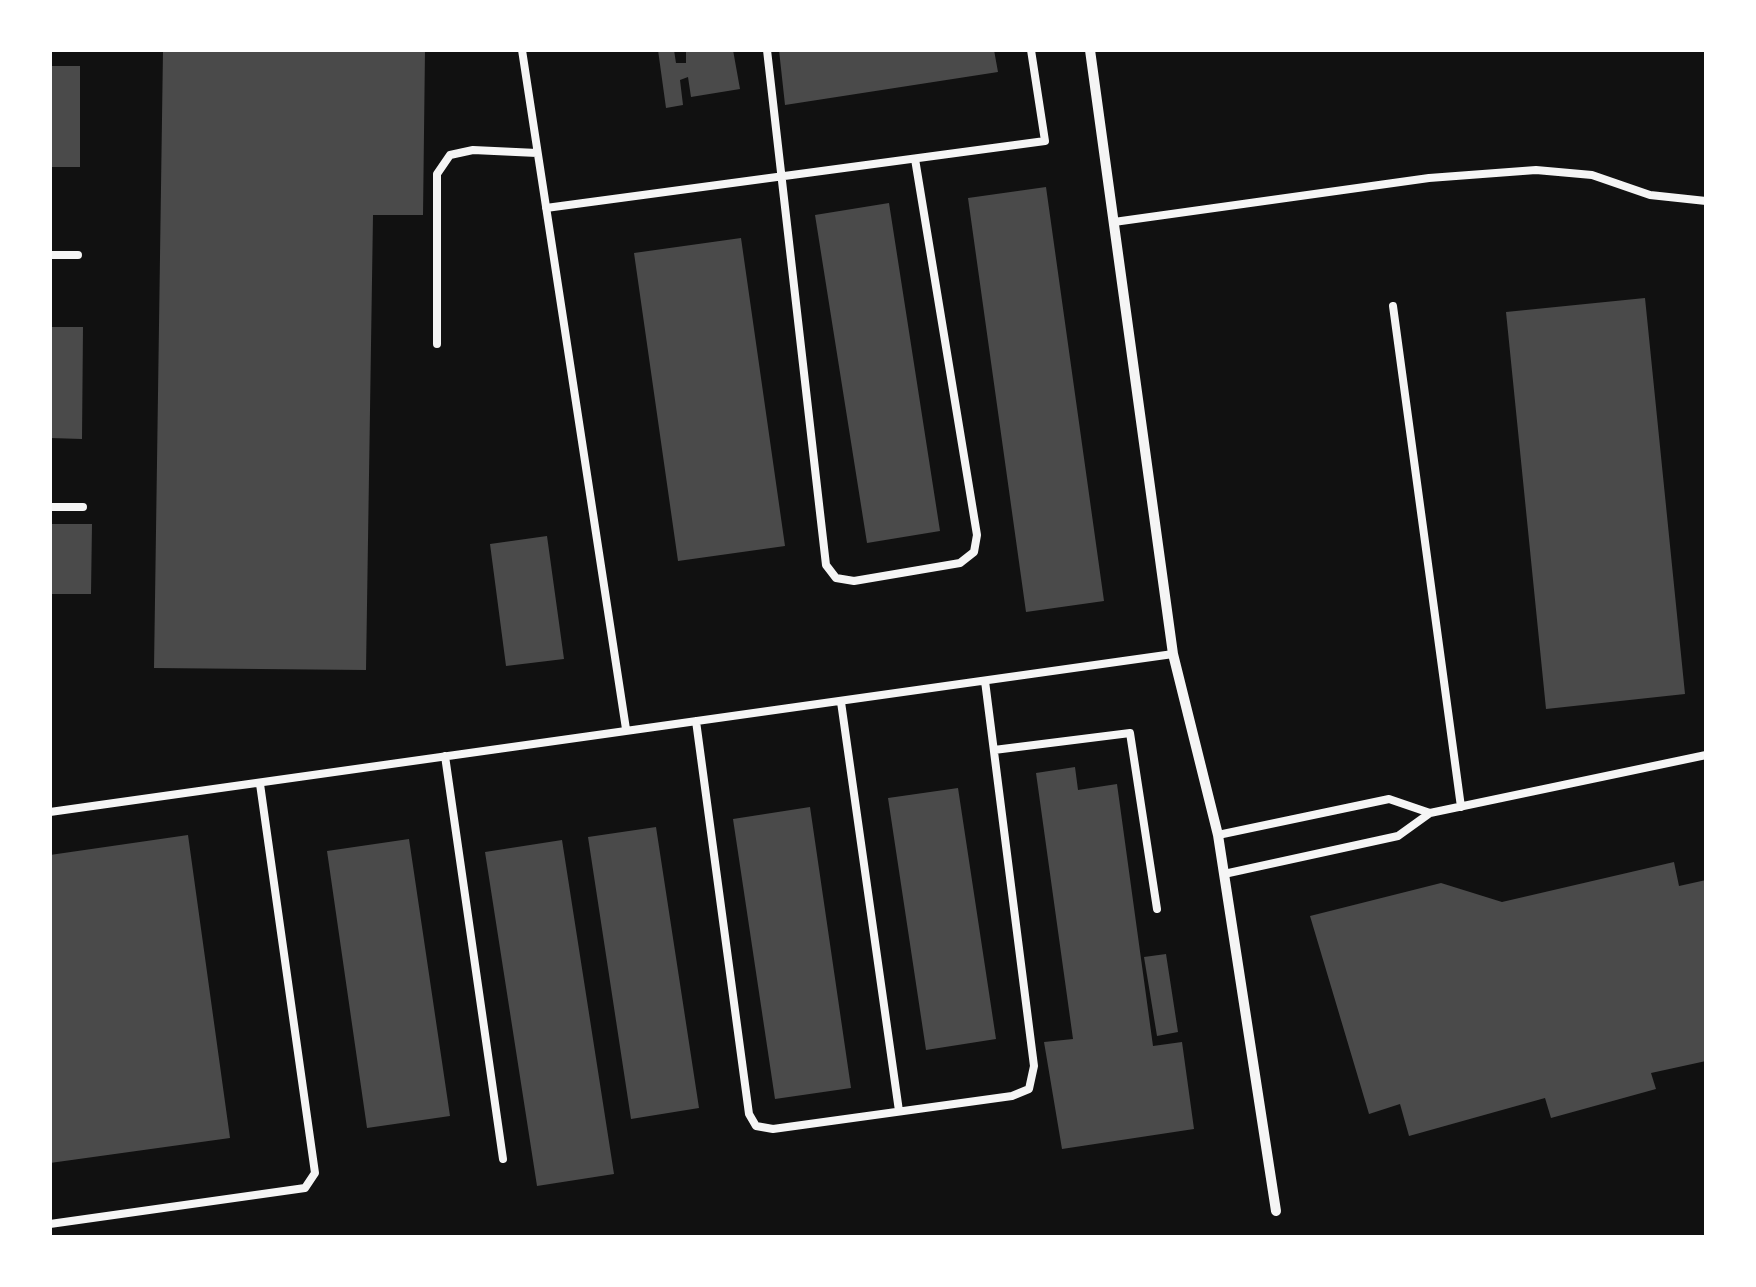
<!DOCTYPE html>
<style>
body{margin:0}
#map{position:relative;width:1756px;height:1287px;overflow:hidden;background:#111;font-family:"Sofia Sans Condensed",sans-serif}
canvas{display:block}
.frame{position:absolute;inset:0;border:52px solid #fff;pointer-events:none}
</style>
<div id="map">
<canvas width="1756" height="1287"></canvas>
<div class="frame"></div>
</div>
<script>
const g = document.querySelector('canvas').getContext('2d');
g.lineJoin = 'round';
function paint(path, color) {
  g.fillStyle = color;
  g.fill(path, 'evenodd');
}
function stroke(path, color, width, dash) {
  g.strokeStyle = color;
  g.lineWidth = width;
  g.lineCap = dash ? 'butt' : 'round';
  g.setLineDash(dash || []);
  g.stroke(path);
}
const building = new Path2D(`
 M 163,50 L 425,50 L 423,215 L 373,215 L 366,670 L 154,668 Z
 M 658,50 L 674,50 L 676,63 L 686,63 L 686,50 L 733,50 L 740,89 L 691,97 L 688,77 L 680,80 L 683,105 L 666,108 Z
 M 779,50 L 994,50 L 998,72 L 785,105 Z
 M 50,66 L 80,66 L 80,167 L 50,167 Z
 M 1046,187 L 1104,601 L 1026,612 L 968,198 Z
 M 889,203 L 940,531 L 867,543 L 815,215 Z
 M 741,238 L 785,546 L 678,561 L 634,253 Z
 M 1645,298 L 1685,694 L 1546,709 L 1506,312 Z
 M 50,327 L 83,327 L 82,439 L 50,438 Z
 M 50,524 L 92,524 L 91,594 L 50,594 Z
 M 547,536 L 564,659 L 506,666 L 490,544 Z
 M 1075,767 L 1078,790 L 1117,784 L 1153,1046 L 1182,1042 L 1194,1129 L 1062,1149 L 1044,1042 L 1073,1039 L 1036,773 Z
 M 958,788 L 996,1039 L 926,1050 L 888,798 Z
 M 810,807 L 851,1088 L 775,1099 L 733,819 Z
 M 656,827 L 699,1108 L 631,1119 L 588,837 Z
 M 188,835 L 230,1138 L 50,1163 L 50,855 Z
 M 409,839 L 450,1116 L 367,1128 L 327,851 Z
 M 562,840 L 614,1174 L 537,1186 L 485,852 Z
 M 1674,862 L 1679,886 L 1706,880 L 1706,1061 L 1651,1073 L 1656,1089 L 1551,1118 L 1545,1098 L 1409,1136 L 1400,1104 L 1369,1114 L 1310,916 L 1441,883 L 1502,902 Z
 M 1166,954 L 1178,1032 L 1157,1036 L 1144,957 Z`);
const service = new Path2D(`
 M 522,50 L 626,729
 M 767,50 L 826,565 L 836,578 L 854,581 L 960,563 L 974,552 L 977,535 L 915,159
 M 546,208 L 1045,141 L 1031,50
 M 1114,222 L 1429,178 L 1536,170 L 1592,175 L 1650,195 L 1706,201
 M 50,255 L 78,255
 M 1393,306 L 1461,807
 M 437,344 L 437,174 L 450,155 L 473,150 L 537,153
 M 50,507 L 83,507
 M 841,702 L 899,1111
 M 696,721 L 749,1114 L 756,1126 L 773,1129 L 1012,1096 L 1029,1089 L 1034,1066 L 985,681
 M 994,750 L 1130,733 L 1157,909
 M 445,756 L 503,1159
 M 50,812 L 1173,654
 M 1218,835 L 1389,799 L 1430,813
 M 1224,874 L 1398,836 L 1430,813 L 1706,755
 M 50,1224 L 305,1188 L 315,1173 L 260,784`);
const minor = new Path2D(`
 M 1090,50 L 1173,654 L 1218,835 L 1276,1211`);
paint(building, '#4a4a4a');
stroke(service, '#f5f5f5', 8);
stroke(minor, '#f5f5f5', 10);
</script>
